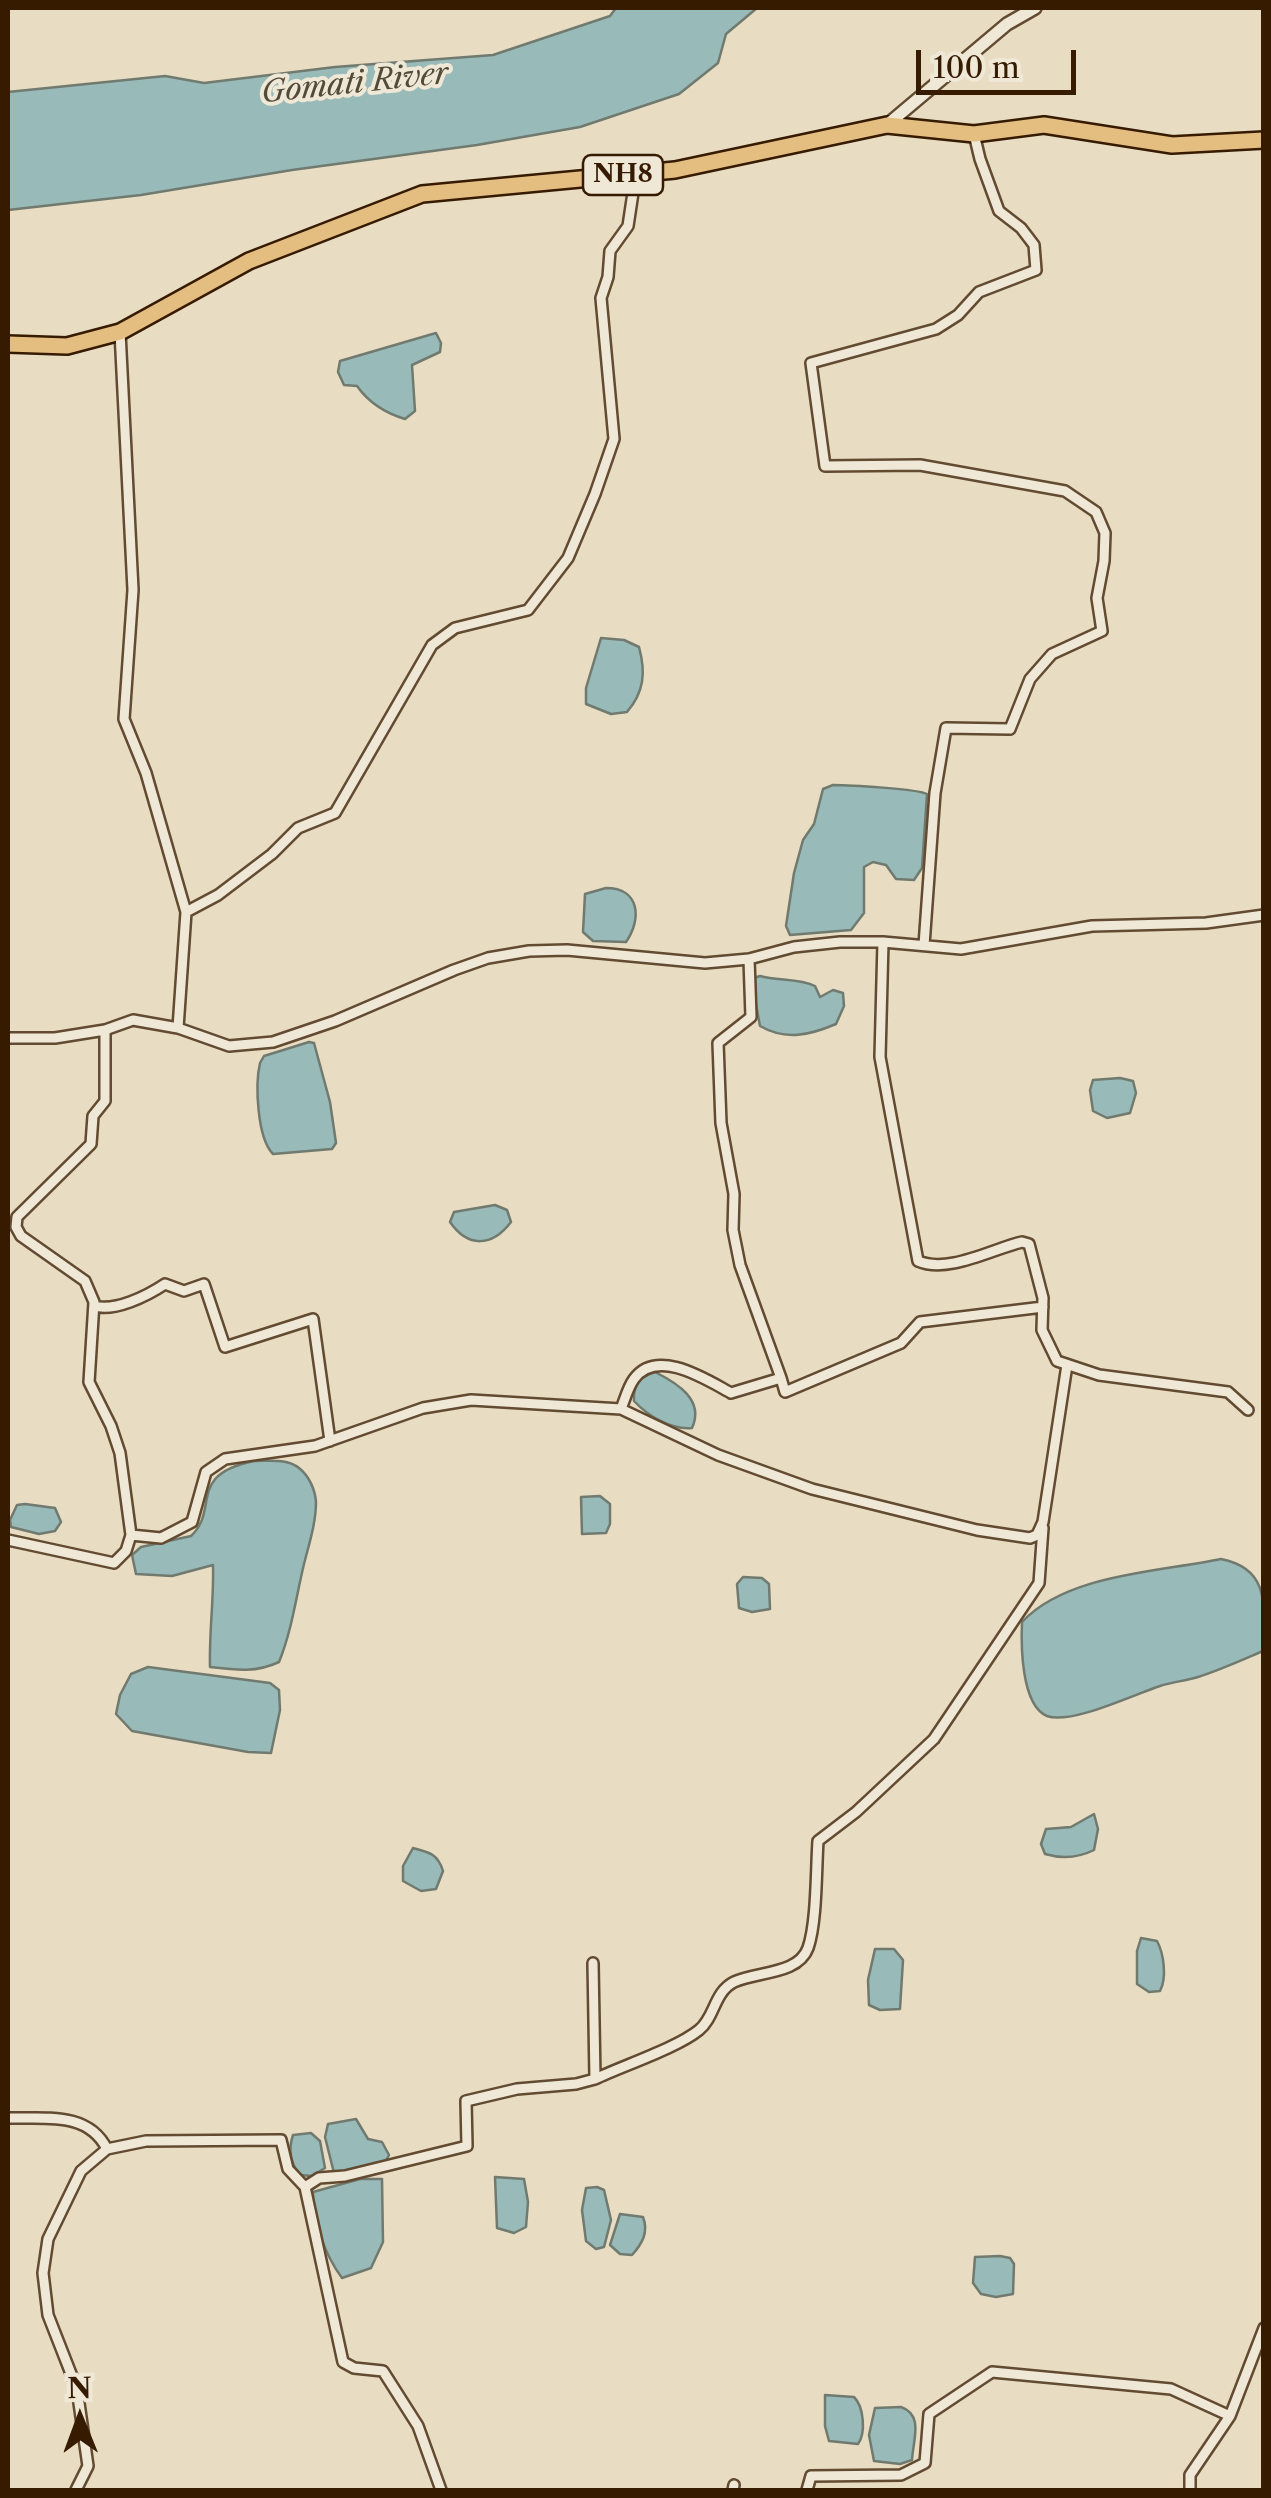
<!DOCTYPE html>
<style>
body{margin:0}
#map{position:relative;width:1271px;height:2498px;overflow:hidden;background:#e8dcc2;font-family:"Libre Caslon Text",serif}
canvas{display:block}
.frame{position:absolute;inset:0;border:10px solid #361b01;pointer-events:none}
.north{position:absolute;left:30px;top:2368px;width:100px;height:100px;-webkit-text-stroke:8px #f0e8d7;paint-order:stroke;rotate:359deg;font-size:28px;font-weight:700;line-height:40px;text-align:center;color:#361b01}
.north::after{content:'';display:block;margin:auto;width:35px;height:45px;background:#361b01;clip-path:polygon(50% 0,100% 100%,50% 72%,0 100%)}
.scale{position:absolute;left:916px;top:50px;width:160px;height:45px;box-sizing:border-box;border:5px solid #361b01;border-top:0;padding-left:12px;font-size:30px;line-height:35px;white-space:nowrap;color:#361b01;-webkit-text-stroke:8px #f0e8d7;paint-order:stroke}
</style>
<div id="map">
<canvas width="1271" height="2498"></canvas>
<div class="frame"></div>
<div class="north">N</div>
<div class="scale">100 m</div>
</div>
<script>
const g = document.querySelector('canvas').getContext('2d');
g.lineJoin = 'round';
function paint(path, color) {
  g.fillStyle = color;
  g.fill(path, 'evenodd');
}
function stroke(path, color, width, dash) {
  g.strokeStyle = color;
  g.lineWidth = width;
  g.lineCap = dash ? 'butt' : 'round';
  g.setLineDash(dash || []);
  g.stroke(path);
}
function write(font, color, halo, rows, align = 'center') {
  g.font = font + ' "Libre Caslon Text",serif';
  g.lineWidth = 8;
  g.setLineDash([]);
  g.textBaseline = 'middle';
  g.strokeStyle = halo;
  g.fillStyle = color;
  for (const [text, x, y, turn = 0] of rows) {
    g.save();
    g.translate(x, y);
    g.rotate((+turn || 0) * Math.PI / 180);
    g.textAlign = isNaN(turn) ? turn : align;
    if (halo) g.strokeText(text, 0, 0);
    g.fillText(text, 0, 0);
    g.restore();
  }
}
const water = new Path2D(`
 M 616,8 L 757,8 L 726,34 L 718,63 L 679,94 L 580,127 L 477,145 L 292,170 L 141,195 L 8,210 L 8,92 L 165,76 L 204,83 L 335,67 L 493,55 L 610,16 Z
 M 436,333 L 441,343 L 440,352 L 412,365 L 415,411 L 405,419 C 385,413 369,403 357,386 L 344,385 L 338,372 L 340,361 Z
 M 601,638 L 624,640 L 639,647 C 646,673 644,692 627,712 L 611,714 L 586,704 L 586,688 Z
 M 833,785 C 849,785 918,789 927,794 L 922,868 L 914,880 L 896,879 L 886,865 L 873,862 L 864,867 L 864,913 L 851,930 L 790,935 L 786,926 L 794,873 L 803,840 L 814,824 L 823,789 Z
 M 606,888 C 640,888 642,919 626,942 L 593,941 L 583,932 L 585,894 Z
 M 760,976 C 778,981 799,978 815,986 L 820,997 L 833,990 L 843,993 L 844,1006 L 836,1024 C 810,1035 786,1041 760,1026 L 752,983 L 754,978 Z
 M 309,1042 L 314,1043 L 330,1102 L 336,1143 L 332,1149 L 273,1154 C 257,1138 255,1084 260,1063 L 264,1056 Z
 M 1120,1078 L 1133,1081 L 1136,1093 L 1130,1113 L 1107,1118 L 1093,1111 L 1090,1090 L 1093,1080 Z
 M 495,1205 L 507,1210 L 511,1222 C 492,1247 468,1248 450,1222 L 454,1212 Z
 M 655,1372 C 677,1383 705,1400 692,1428 C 671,1430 648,1416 634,1401 C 633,1385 639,1377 655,1372 Z
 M 254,1461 C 269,1461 287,1458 299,1468 C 309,1476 315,1489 316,1502 C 316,1523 309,1544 304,1564 C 296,1597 292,1630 279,1662 C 256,1673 235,1670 210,1667 C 209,1632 214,1600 213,1565 L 172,1576 L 136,1574 L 132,1555 L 141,1547 L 191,1536 C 220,1509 186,1475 254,1461 Z
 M 600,1496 L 610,1504 L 610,1524 L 606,1533 L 582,1534 L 581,1497 Z
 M 25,1504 L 55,1508 L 61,1522 L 55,1531 L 39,1534 L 11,1527 L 10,1520 L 17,1505 Z
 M 1221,1559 C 1271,1569 1264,1606 1263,1651 C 1242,1660 1220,1670 1198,1677 C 1185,1681 1172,1682 1160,1686 C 1135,1694 1071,1725 1047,1716 C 1021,1705 1021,1645 1022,1622 C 1067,1574 1159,1572 1221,1559 Z
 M 743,1577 L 762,1578 L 769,1584 L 770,1609 L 752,1612 L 739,1608 L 737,1584 Z
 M 148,1667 L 270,1683 L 279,1690 L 280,1710 L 271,1753 L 248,1752 L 132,1731 L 116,1714 L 120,1695 L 131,1674 Z
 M 1094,1814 L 1098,1829 L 1094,1850 C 1078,1858 1062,1859 1045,1854 L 1041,1844 L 1046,1829 L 1071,1827 Z
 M 413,1848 C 429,1852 438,1854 443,1871 L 436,1889 L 421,1891 L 403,1881 L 403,1866 Z
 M 1141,1938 L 1157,1941 C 1164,1954 1167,1978 1160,1991 L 1149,1992 L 1137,1984 L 1137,1951 Z
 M 875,1949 L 894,1949 L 903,1960 L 900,2009 L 880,2010 L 869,2005 L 868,1980 Z
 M 356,2119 L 368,2139 L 382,2142 L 389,2155 L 385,2163 L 334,2173 L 325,2137 L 328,2124 Z
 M 311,2133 L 320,2141 L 325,2168 L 312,2176 L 300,2175 C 290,2163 288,2150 293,2135 Z
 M 495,2177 L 524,2179 L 528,2202 L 526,2227 L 514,2233 L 497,2228 Z
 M 360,2179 L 382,2179 L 383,2242 L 371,2268 L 342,2278 C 325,2255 312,2220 313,2192 Z
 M 597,2187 L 604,2190 L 611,2220 L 604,2247 L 596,2249 L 586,2241 L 582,2210 L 586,2188 Z
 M 620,2214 L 643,2217 C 649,2232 642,2244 632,2255 L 620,2254 L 610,2245 Z
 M 1000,2256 L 1010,2258 L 1014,2264 L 1013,2294 L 996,2297 L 981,2294 L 973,2283 L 975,2257 Z
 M 825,2395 L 854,2397 C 864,2407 866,2433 858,2444 L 829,2441 L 825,2426 Z
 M 901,2407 C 924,2415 913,2440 912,2460 L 900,2464 L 874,2461 L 869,2435 L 875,2408 Z`);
const minor = new Path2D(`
 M 636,173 L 628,226 L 610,251 L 608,277 L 601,298 L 614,439 L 595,494 L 568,558 L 528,610 L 455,628 L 432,645 L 335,813 L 298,828 L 272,854 L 218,895 L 186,912 L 178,1028 L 133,1020 L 105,1030 L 105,1101 L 93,1116 L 91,1144 L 17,1217 L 16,1227 L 21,1236 L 85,1281 L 94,1302 L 89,1382 L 111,1426 L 120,1453 L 131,1535 L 161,1538 L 192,1522 L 206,1472 L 225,1459 L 315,1446 L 423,1408 L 471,1400 L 621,1409 L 718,1455 L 812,1489 L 977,1530 L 1030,1538 L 1037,1535 L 1043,1522 L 1067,1365
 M 120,332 L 133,590 L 124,719 L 146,773 L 186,912
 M 883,942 L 880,1057 L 918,1261 C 948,1274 992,1249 1022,1242 L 1029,1244 L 1043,1298 L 1042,1330 L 1057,1361 L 1099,1375 L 1228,1392 L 1248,1410
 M 924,945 L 935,793 L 946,728 L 1010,729 L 1030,679 L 1052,654 L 1102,631 L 1097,598 L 1104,561 L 1105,533 L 1096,512 L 1065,491 L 920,465 L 825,466 L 811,363 L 936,329 L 958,315 L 979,292 L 1036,270 L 1034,245 L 1021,228 L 999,211 L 980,159 L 974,134
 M 178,1028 L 229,1046 L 273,1042 L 335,1021 L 454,970 L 488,958 L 529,951 L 567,950 L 705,963 L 749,959 L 794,947 L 840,942 L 883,942 L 961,949 L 1092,926 L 1206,923 L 1264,915
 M 8,1038 L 55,1038 L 105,1030
 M 94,1306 C 115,1312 147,1296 165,1284 L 184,1291 L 204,1284 L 225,1347 L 313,1319 L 330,1441
 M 781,1378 L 785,1392 L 901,1343 L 920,1322 L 1043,1307
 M 621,1409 C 625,1399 628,1387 634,1379 C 657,1347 707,1380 731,1393 L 781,1378 L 740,1265 L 733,1230 L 734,1194 L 721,1123 L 718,1043 L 751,1017 L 749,959
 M 8,1540 L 114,1563 L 126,1551 L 131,1535
 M 593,1963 L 595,2079
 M 8,2118 C 45,2119 88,2111 107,2149 L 146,2141 L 281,2140 L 288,2169 L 305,2187 L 319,2178 L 345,2176 L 467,2146 L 466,2101 L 517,2089 L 576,2084 L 595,2079 C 622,2066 677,2048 699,2030 C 715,2017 714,1992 734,1982 C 757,1971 798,1975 808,1948 C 817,1922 816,1870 818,1841 L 856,1812 L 934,1739 L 1039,1583 L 1043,1528
 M 305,2187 L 343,2362 L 354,2368 L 383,2371 L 418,2426 L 441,2490
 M 1230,2416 L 1264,2328
 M 76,2490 L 88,2466 L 77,2389 L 48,2315 L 43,2273 L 48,2239 L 81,2171 L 107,2149
 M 733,2490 L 734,2485
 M 807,2490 L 811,2476 L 901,2475 L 925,2463 L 929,2414 L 992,2372 L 1171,2389 L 1230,2416 L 1190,2475 L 1190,2490`);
const tertiary = new Path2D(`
 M 887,125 L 1007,24 L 1035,8`);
const trunk = new Path2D(`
 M 8,344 L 67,346 L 120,332 L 249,261 L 422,194 L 675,170 L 887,125 L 974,134 L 1044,125 L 1172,145 L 1264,140`);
const shields = [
 [623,175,80]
];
const shieldNames = [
 ["NH8",623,175]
];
const waterNames = [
 ["Gomati River",355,84,-6]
];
paint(water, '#98bab8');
stroke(water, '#717a6f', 2.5);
stroke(minor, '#624b31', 14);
stroke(tertiary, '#624b31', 16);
stroke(trunk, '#361b01', 20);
stroke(minor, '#f0e8d7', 9);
stroke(tertiary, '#f0e8d7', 11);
stroke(trunk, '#e4be81', 15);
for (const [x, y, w] of shields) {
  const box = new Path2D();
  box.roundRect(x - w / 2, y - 20, w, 40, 8);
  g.fillStyle = '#f0e8d7';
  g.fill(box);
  stroke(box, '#361b01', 2.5);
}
write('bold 25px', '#361b01', null, shieldNames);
write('italic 30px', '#534b38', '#f0e8d7', waterNames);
</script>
